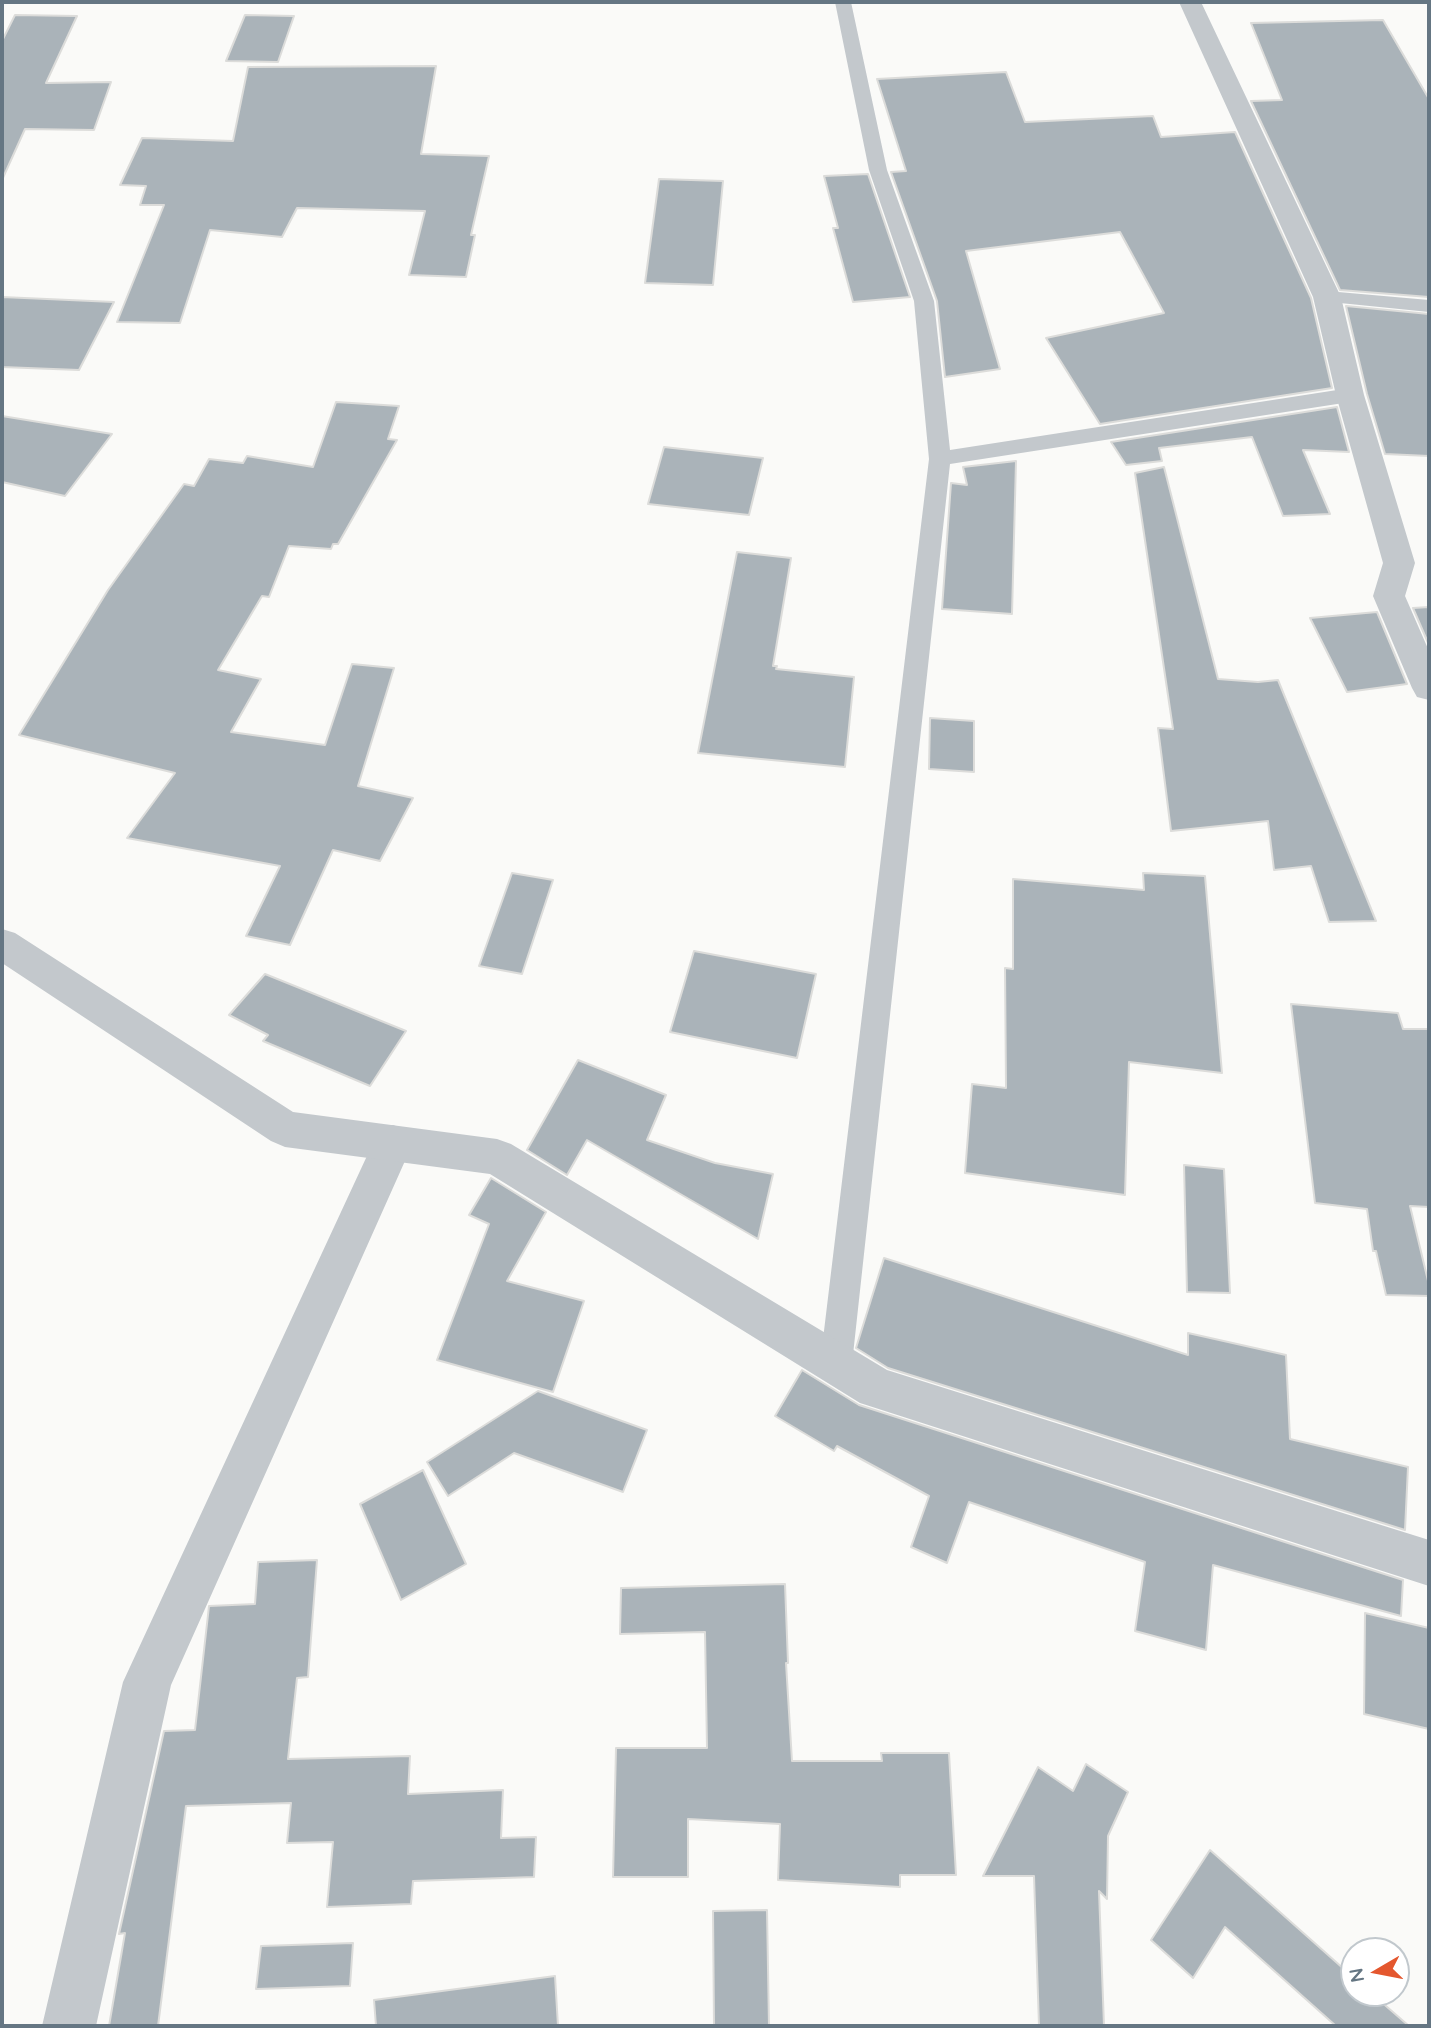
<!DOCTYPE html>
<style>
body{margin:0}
#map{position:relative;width:1431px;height:2028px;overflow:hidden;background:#fafaf8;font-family:Quicksand,sans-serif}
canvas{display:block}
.frame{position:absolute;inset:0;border:4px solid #657683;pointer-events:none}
.north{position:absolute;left:1340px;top:1937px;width:70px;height:70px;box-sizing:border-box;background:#fff;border:2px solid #c1c8cd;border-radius:50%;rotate:260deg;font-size:19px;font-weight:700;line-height:28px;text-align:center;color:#657683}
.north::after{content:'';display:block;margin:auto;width:24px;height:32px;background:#e4572e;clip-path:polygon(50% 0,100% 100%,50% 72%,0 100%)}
</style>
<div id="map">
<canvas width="1431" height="2028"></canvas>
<div class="frame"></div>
<div class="north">N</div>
</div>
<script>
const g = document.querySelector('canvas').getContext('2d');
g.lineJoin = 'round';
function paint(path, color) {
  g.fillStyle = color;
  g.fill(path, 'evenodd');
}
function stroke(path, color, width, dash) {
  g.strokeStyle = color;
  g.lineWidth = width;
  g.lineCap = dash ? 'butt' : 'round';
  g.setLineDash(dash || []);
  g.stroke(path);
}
const building = new Path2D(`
 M 15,15 L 77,16 L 46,83 L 111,82 L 94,130 L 25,129 L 2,180 L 2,41 Z
 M 245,15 L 294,16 L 278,62 L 226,61 Z
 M 1383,20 L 1429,99 L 1429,297 L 1340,290 L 1251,101 L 1282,100 L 1251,23 Z
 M 436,66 L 421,154 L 489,156 L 471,235 L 475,235 L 466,277 L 409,275 L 425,211 L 297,208 L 282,237 L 210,230 L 180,323 L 117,322 L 164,205 L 140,205 L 146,186 L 120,185 L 142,138 L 233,141 L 248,67 Z
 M 1006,72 L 1025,122 L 1153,116 L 1161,137 L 1235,132 L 1311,298 L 1332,388 L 1100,424 L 1046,338 L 1164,313 L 1120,232 L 966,251 L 1000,369 L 945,377 L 937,301 L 891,172 L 906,171 L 877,79 Z
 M 868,174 L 910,297 L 853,302 L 833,228 L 838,228 L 824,176 Z
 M 659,179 L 723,181 L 713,285 L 645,283 Z
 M 2,297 L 114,302 L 79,370 L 2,367 Z
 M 1346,306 L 1429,314 L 1429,456 L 1385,454 L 1367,394 Z
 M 336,402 L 399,406 L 388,439 L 397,440 L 338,544 L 333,544 L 331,549 L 289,546 L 269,597 L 262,596 L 218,670 L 261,679 L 231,732 L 325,745 L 352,664 L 394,668 L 358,786 L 413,798 L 380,861 L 333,850 L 290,945 L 246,936 L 280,866 L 127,838 L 175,773 L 19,735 L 108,590 L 184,484 L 194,486 L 209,459 L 243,463 L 247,456 L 313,467 Z
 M 1337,407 L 1349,452 L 1303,450 L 1330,514 L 1283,516 L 1252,437 L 1159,448 L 1162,461 L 1126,465 L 1111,442 Z
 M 2,416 L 112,434 L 65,496 L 2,482 Z
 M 664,447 L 763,458 L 749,515 L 648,504 Z
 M 1016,461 L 1012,614 L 942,609 L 951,483 L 967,485 L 963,467 Z
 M 1164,467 L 1218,679 L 1258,682 L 1278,680 L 1376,921 L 1329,922 L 1311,866 L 1274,870 L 1268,821 L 1171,831 L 1158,728 L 1173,729 L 1135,473 Z
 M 737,552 L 791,558 L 773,666 L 777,666 L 776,669 L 854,677 L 845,767 L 698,753 Z
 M 1429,607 L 1429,645 L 1413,608 Z
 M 1377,612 L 1407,684 L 1347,692 L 1310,618 Z
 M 930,718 L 974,721 L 974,772 L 929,769 Z
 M 512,873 L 553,880 L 522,974 L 479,966 Z
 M 1143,873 L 1205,876 L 1222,1073 L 1129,1062 L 1125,1195 L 965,1173 L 972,1084 L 1006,1088 L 1005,968 L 1013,969 L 1013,879 L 1144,890 Z
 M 694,951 L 816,974 L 797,1058 L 670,1032 Z
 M 265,974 L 406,1031 L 370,1086 L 263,1041 L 268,1035 L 229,1015 Z
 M 1291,1004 L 1398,1013 L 1403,1029 L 1429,1029 L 1429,1207 L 1410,1206 L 1429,1285 L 1429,1296 L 1386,1295 L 1376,1251 L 1373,1251 L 1367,1209 L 1315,1203 Z
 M 578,1060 L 666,1095 L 647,1140 L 715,1163 L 773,1174 L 758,1239 L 587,1140 L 567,1175 L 527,1150 Z
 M 1184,1165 L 1224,1169 L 1230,1293 L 1187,1292 Z
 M 491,1178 L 546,1212 L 507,1281 L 584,1301 L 553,1392 L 437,1360 L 489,1224 L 469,1215 Z
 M 884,1258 L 1188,1355 L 1188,1333 L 1286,1355 L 1290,1439 L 1408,1467 L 1405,1530 L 888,1368 L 856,1348 Z
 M 802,1370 L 859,1405 L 1403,1580 L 1401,1616 L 1213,1565 L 1206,1650 L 1135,1631 L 1145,1562 L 969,1502 L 947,1563 L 911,1547 L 929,1496 L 837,1446 L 834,1451 L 775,1416 Z
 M 538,1391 L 647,1430 L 623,1492 L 514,1453 L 448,1496 L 427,1462 Z
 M 423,1470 L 466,1564 L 401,1600 L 360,1504 Z
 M 317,1560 L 308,1677 L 297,1678 L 288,1759 L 410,1756 L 408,1794 L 503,1790 L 501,1838 L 536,1837 L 534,1877 L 413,1881 L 411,1904 L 327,1907 L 333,1842 L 287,1843 L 291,1803 L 186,1806 L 158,2026 L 109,2026 L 125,1933 L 119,1934 L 164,1731 L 195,1730 L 209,1606 L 255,1604 L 258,1562 Z
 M 785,1584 L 788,1663 L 786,1663 L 792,1761 L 882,1761 L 881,1753 L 949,1753 L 956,1875 L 900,1875 L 900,1887 L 778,1880 L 780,1824 L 688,1819 L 688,1877 L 613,1877 L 616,1748 L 707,1748 L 705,1632 L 620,1634 L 621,1588 Z
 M 1365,1613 L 1429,1628 L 1429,1729 L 1364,1714 Z
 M 1086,1764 L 1128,1792 L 1108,1836 L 1107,1899 L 1099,1891 L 1104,2026 L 1039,2026 L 1034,1876 L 983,1876 L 1038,1767 L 1073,1791 Z
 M 1210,1850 L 1354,1978 L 1354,1993 L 1371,1993 L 1409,2026 L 1336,2026 L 1225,1927 L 1193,1978 L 1151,1940 Z
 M 767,1910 L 769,2026 L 714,2026 L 713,1911 Z
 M 353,1943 L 350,1986 L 256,1989 L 261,1946 Z
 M 555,1976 L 558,2026 L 376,2026 L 374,2000 Z`);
const service = new Path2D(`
 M 835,2 L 851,2 L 887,170 L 934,301 L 950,450 L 1350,388 L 1357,390 L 1361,395 L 1357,400 L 1350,402 L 950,464 L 852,1364 L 847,1375 L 836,1379 L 825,1375 L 820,1364 L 929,459 L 914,301 L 869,170 Z
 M 1327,291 L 1429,300 L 1429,312 L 1320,301 L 1317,297 L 1320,293 Z`);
const minor = new Path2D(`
 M 1179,2 L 1201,2 L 1341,297 L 1364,395 L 1415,563 L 1405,596 L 1429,651 L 1429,700 L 1417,697 L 1412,688 L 1373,596 L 1383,563 L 1336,395 L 1313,297 Z
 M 393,1125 L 407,1130 L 413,1143 L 171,1685 L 96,2026 L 42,2026 L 123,1682 L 379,1130 Z`);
const tertiary = new Path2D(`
 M 2,929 L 15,933 L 293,1112 L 497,1139 L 511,1144 L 887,1370 L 1429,1540 L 1429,1586 L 860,1403 L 490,1174 L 285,1147 L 271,1141 L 2,963 Z`);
paint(building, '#aab3b9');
stroke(building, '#dcdcda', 2);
paint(service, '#c3c8cc');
paint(minor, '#c3c8cc');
paint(tertiary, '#c3c8cc');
</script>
